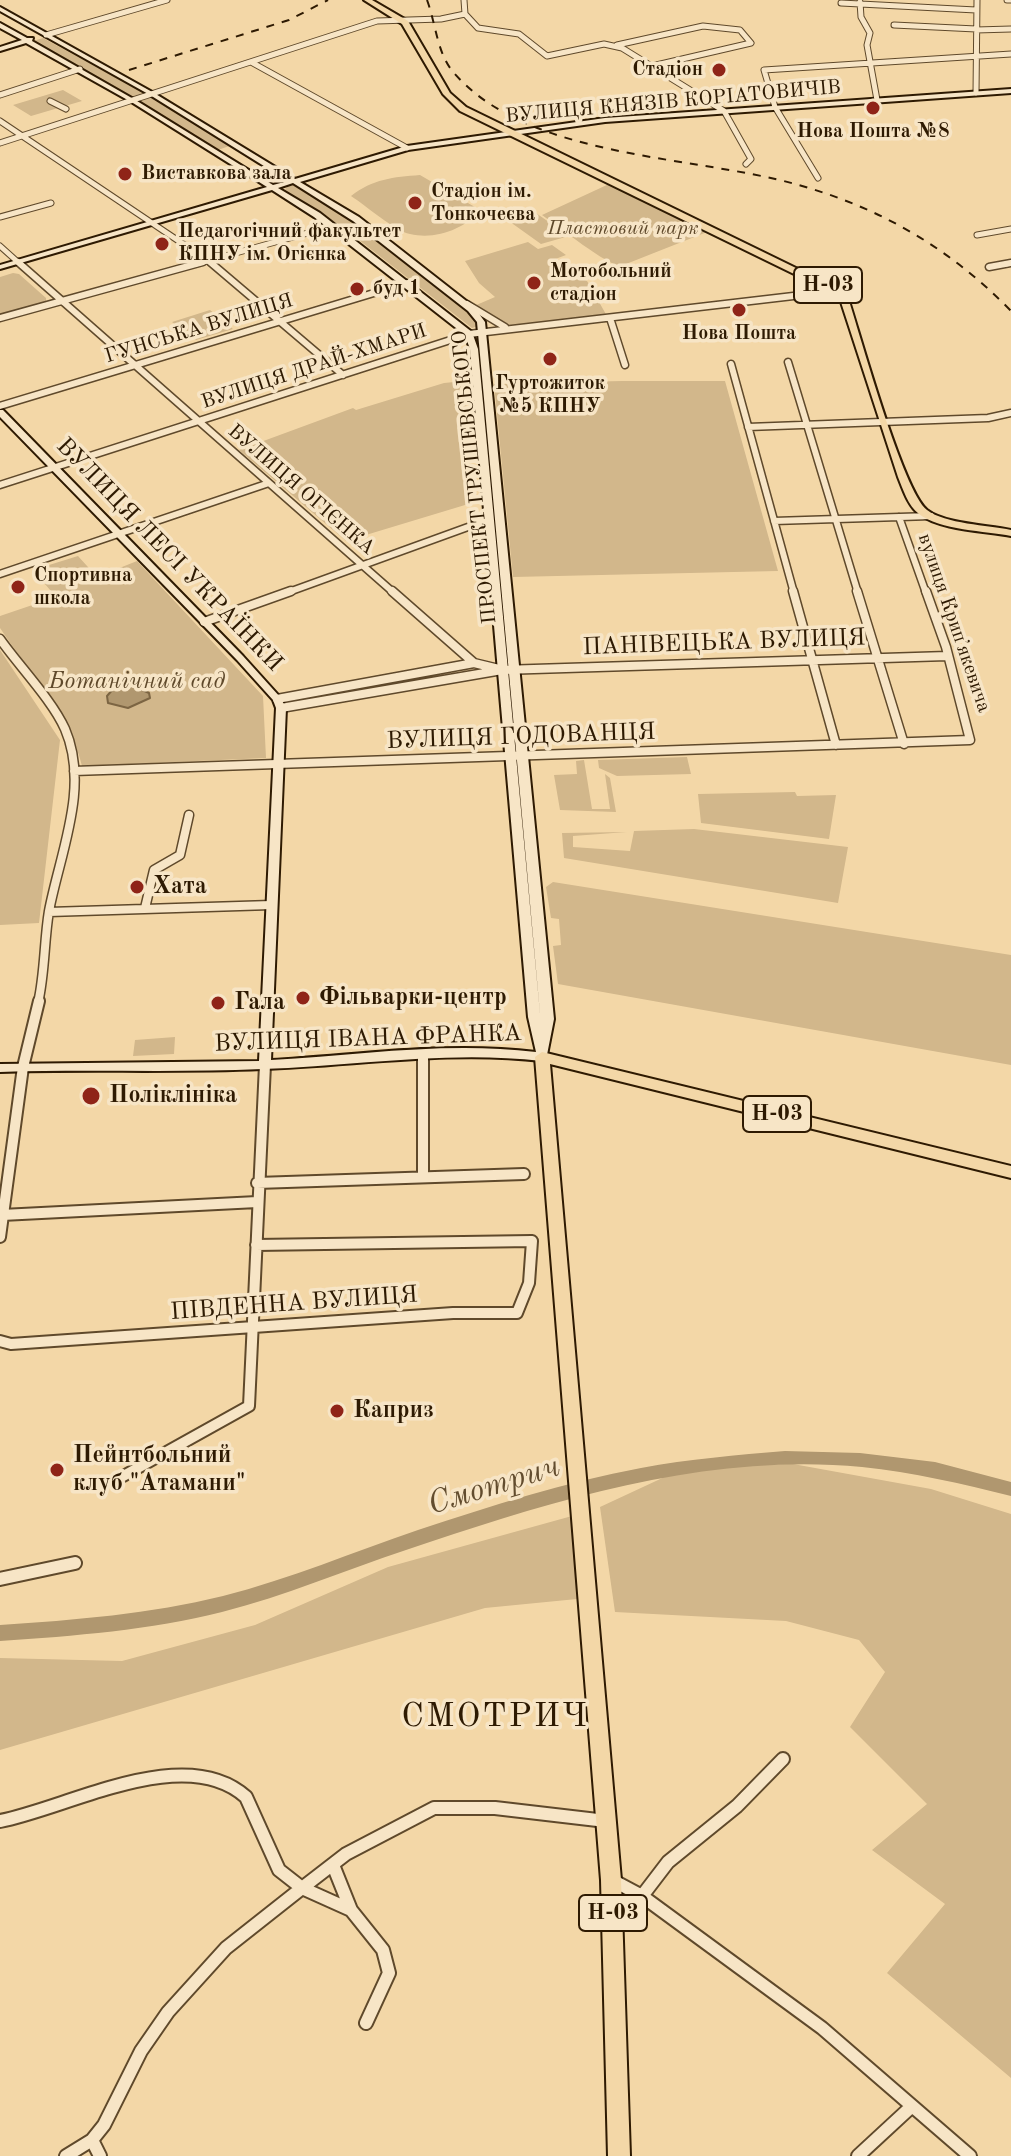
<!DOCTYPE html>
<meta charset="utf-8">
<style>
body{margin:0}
canvas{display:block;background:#f3d7a7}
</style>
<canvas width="1011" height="2156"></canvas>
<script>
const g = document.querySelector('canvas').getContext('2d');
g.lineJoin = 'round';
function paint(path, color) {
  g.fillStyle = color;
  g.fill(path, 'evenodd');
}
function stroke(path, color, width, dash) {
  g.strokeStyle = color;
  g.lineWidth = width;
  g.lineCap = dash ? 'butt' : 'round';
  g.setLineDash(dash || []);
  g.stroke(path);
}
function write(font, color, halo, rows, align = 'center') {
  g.font = font + ' "Old Standard TT",serif';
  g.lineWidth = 7;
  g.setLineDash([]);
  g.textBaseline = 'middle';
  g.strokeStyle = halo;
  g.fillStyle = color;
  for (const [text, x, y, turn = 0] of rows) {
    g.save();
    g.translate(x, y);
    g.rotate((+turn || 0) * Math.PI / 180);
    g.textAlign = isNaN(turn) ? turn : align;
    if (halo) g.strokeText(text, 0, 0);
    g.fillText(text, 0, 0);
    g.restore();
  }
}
const green = new Path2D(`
 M 43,38 L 146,94 L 134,98 L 33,41 Z
 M 63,90 L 82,101 L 31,116 L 13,105 Z
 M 151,97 L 232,145 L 218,150 L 138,101 Z
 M 420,175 L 480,210 C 465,229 436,240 410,234 C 395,231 365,205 351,196 C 373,179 393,177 420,175 Z
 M 609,184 L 707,232 L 621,266 C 608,266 558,226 542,215 Z
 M 288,186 C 292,186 295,184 300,186 C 326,196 469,304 478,326 L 472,328 L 341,226 L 283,191 Z
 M 533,211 L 569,236 L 541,244 L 506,219 Z
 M 528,242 L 538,249 L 552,245 L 566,255 L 550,261 L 587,281 L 607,316 L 509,327 L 474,306 L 495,297 L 479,283 L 465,261 Z
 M 13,273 L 19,274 L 46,298 L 46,303 L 0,316 L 0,277 Z
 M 210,310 L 233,329 L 196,340 L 172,322 Z
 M 465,381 L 472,501 L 465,505 L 346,541 L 239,450 L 353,408 L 356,410 L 444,383 Z
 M 622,381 L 725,381 L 778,571 L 513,577 L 494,384 Z
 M 78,556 L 97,577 L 137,561 L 263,696 L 266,758 L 82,766 C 70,714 29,672 0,628 L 0,616 L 56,597 L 33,570 Z
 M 0,650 L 60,740 L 39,923 L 0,925 Z
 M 687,757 L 691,774 L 617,776 L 599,768 L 598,760 Z
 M 584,760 L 592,809 L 610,809 L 605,774 L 610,778 L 616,812 L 560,810 L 554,775 L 577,774 L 576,761 Z
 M 795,792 L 797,796 L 836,795 L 829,839 L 701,823 L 698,794 Z
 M 694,829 L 848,847 L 838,903 L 564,858 L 562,833 L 627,832 L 573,836 L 573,847 L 630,851 L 634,831 Z
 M 553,882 L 1011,955 L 1011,1065 L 558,984 L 553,946 L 561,945 L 559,919 L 551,918 L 546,887 Z
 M 175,1037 L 174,1054 L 133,1056 L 135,1040 Z
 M 793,1464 L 931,1489 L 1011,1514 L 1011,2078 L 887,1973 L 945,1904 L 872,1850 L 927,1804 L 850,1727 L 885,1672 L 859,1640 L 786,1621 L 615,1612 L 600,1507 L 686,1467 Z
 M 572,1516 L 577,1599 L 485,1608 L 0,1750 L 0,1658 L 122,1661 L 255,1625 L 388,1567 Z`);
const water = new Path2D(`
 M 131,685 L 149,693 L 150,698 L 128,708 L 108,703 L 107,696 L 114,688 Z`);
const river = new Path2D(`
 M 785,1451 L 860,1453 L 935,1462 L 1011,1482 L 1011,1496 C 962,1484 913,1472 862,1467 C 707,1452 551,1501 406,1550 C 345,1570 285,1596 222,1612 C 150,1630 75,1636 0,1641 L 0,1625 C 75,1620 150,1614 223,1596 C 290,1579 353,1552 418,1530 C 491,1506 565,1482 641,1468 C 689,1459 737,1455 785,1451 Z`);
const streetFar4 = new Path2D(`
 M 1007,0 L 1011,0
 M 860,2 L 861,17 L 870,33 L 867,45 L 877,100
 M 841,3 L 976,10
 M 465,14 L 478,28 L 519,34 L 547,56 L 604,44 L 622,48 L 724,111 L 751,159 L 746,164
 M 894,25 L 976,29
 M 976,30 L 1011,29
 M 46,35 L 167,0
 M 617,45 L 703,26 L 740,30 L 751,43 L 652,66
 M 251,62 L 407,148
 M 976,93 L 977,0
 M 0,95 L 80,69
 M 50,101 L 66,109
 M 0,121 L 213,264
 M 0,143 L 377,21 L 441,19 L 465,14 L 464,0
 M 818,178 L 775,107 L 764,70 L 1011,54
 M 0,217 L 51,203
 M 977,235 L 1011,229
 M 0,246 L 20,264
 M 196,264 L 333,226
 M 1006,264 L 1011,263`);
const streetFar3 = new Path2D(`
 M 18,262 L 394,593
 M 210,262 L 343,375
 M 989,267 L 1011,263
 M 467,304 L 505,327
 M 0,318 L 203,262
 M 610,318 L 625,365
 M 788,362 L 858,593
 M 731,364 L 794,593
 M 0,406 L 407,283
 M 748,427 L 988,418 L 1011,413
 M 0,485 L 469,334 L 836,291
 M 899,517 L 926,593
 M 774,521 L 931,516
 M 0,574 L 269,483
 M 286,593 L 490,519`);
const streetFar2 = new Path2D(`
 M 392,591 L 474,663
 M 793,591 L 836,745
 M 857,591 L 904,744
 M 204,622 L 291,591
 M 0,639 C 19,666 52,700 65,729 C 90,787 60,853 49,911 C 44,941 45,973 38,1003
 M 277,699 L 474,663 L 499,669
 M 281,708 L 502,670 L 947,656
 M 74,771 L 970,740 L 946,647 L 926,591
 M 145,908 L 154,870 L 180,855 L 189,815
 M 49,912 L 271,905`);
const streetFar1 = new Path2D(`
 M 423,1055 L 423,1177
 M 257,1183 L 524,1174
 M 2,1215 L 257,1202
 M 0,1237 L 23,1067 L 39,1001
 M 0,1341 L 11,1344 L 453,1313 L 517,1313 L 529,1283 L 532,1241 L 256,1245
 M 118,1479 L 249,1406 L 265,1065`);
const street = new Path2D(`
 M 0,1579 L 75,1563
 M 0,1821 C 68,1808 185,1742 246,1797 L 279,1870 L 302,1888 L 346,1854 L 434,1808 L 495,1808 L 606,1821
 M 333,1865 L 351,1910 L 383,1950 L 389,1973 L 366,2023
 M 612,1880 L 642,1896 L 822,2028 L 970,2156
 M 642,1896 L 668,1862 L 737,1806 L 783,1759
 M 92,2140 L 100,2156
 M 66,2156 L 92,2140 L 104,2125 L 141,2051 L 168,2012 L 226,1948 L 302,1888 L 351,1910
 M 858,2156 L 911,2107`);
const secondary = new Path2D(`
 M 0,7 L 154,93 L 295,179 L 407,146 L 605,118 L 1011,89 L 1011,93 L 605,122 L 408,150 L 300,182 L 359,217 L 474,307 L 485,322 L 554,1019 L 546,1060 L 542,1061 C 448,1050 356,1066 262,1069 C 175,1073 87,1069 0,1072 L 0,1064 L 259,1061 L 276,708 L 273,700 L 237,660 L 0,417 L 0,410 L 3,410 L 243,656 L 280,697 L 286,708 L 271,1060 C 360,1055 447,1041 536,1052 L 528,1017 L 470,349 L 465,335 L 314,217 L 272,190 L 0,269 L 0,265 L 267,187 L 133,103 L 26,43 L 0,51 L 0,47 L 22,40 L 0,28 L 0,23 L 27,38 L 33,38 L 32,41 L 137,101 L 273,185 L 288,181 L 150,95 L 0,11 ZM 293,183 L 353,221 L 468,311 L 477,322 L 541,1024 L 478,349 L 472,332 L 320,213 L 278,188 Z`);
const primary = new Path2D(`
 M 364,0 L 372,0 L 408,21 L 450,93 L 466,107 L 839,289 L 849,301 C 861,338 903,491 927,510 C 945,524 988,525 1011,530 L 1011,536 C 986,531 939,530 919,514 C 908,506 903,489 898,477 L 841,302 L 833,293 L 460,111 L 443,94 L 402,24 Z
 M 542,1052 L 1011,1166 L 1011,1178 L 550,1064 L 621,1880 L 630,2156 L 608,2156 L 601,1880 L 535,1057 Z`);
const rail = new Path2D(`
 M 427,0 C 436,24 437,54 454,73 C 529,159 691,155 795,184 C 879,207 950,248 1011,311
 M 129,70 L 289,20 L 328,0`);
const markers = [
 [719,70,8,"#8f2418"],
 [873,108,8,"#8f2418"],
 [125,174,8,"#8f2418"],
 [415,203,8,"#8f2418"],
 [162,244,8,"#8f2418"],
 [534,283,8,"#8f2418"],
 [357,289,8,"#8f2418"],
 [739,310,8,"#8f2418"],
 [550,359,8,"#8f2418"],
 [18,587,8,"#8f2418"],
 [137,887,8,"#8f2418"],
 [303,998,8,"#8f2418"],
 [218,1003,8,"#8f2418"],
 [91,1096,10,"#8f2418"],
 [337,1411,8,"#8f2418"],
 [57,1470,8,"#8f2418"]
];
const farPoinames = [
 ["Стадіон",703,70,"right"],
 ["Нова Пошта №8",873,132,"center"],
 ["Виставкова зала",141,174],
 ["Стадіон ім.",431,192],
 ["Тонкочеєва",431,215],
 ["Педагогічний факультет",178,232],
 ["КПНУ ім. Огієнка",178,255],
 ["Мотобольний",550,272],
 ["стадіон",550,295],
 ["буд 1",373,289],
 ["Нова Пошта",739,334,"center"],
 ["Гуртожиток",550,384,"center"],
 ["№5 КПНУ",550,407,"center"],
 ["Спортивна",34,576],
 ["школа",34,599]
];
const farStreetnames = [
 ["ВУЛИЦЯ КНЯЗІВ КОРІАТОВИЧІВ",673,102,-5],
 ["ГУНСЬКА ВУЛИЦЯ",199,329,-17],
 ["ВУЛИЦЯ ДРАЙ-ХМАРИ",314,367,-18],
 ["ПРОСПЕКТ ГРУШЕВСЬКОГО",475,477,-96],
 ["ВУЛИЦЯ ОГІЄНКА",301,490,41],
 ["вулиця Крипʼякевича",954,623,71]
];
const farParknames = [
 ["Пластовий парк",623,229]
];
const shields = [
 [828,285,68],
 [777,1114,68],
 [613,1913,68]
];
const shieldNames = [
 ["Н-03",828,285],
 ["Н-03",777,1114],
 ["Н-03",613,1913]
];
const streetNames = [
 ["ВУЛИЦЯ ЛЕСІ УКРАЇНКИ",169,555,46],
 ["ПАНІВЕЦЬКА ВУЛИЦЯ",724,643,-2],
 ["ВУЛИЦЯ ГОДОВАНЦЯ",521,737,-2],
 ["ВУЛИЦЯ ІВАНА ФРАНКА",368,1039,-2],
 ["ПІВДЕННА ВУЛИЦЯ",294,1304,-4]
];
const parkNames = [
 ["Ботанічний сад",137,682]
];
const poiNames = [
 ["Хата",153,887],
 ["Фільварки-центр",319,998],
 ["Гала",234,1003],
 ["Поліклініка",109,1096],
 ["Каприз",353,1411],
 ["Пейнтбольний",73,1456],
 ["клуб \"Атамани\"",73,1484]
];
const nearWaternames = [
 ["Смотрич",494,1486,-17]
];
const nearQuarternames = [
 ["СМОТРИЧ",495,1717]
];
paint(green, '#d2b78b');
paint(water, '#b0976f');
stroke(water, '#7c6543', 2);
paint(river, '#b0976f');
stroke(streetFar4, '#5f492b', 7);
stroke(streetFar3, '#5f492b', 9);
stroke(streetFar2, '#5f492b', 11);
stroke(streetFar1, '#5f492b', 14);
stroke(street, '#5f492b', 16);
stroke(secondary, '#2e1a02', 4);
stroke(primary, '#2e1a02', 4);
stroke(streetFar4, '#f7e5c6', 5);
stroke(streetFar3, '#f7e5c6', 6);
stroke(streetFar2, '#f7e5c6', 8);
stroke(streetFar1, '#f7e5c6', 10);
stroke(street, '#f7e5c6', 12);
paint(secondary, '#f7e5c6');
paint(primary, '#f3d7a7');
stroke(rail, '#2e1a02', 2, [8, 8]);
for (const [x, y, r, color] of markers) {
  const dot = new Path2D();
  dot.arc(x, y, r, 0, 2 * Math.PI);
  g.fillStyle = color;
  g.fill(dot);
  stroke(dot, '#f7e5c6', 3);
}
write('bold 20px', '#2e1a02', '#f7e5c6', farPoinames, 'left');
write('20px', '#2e1a02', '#f7e5c6', farStreetnames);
write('italic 20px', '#5f492b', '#f7e5c6', farParknames);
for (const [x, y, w] of shields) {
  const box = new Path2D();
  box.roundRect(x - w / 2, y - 18, w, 36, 6);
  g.fillStyle = '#f7e5c6';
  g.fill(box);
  stroke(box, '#2e1a02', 2);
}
write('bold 22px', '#2e1a02', null, shieldNames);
write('24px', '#2e1a02', '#f7e5c6', streetNames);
write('italic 24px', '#5f492b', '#f7e5c6', parkNames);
write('bold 24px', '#2e1a02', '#f7e5c6', poiNames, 'left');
write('italic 32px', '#624c2e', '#f7e5c6', nearWaternames);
g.letterSpacing = '2px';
write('34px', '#2e1a02', '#f7e5c6', nearQuarternames);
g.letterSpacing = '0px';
</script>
